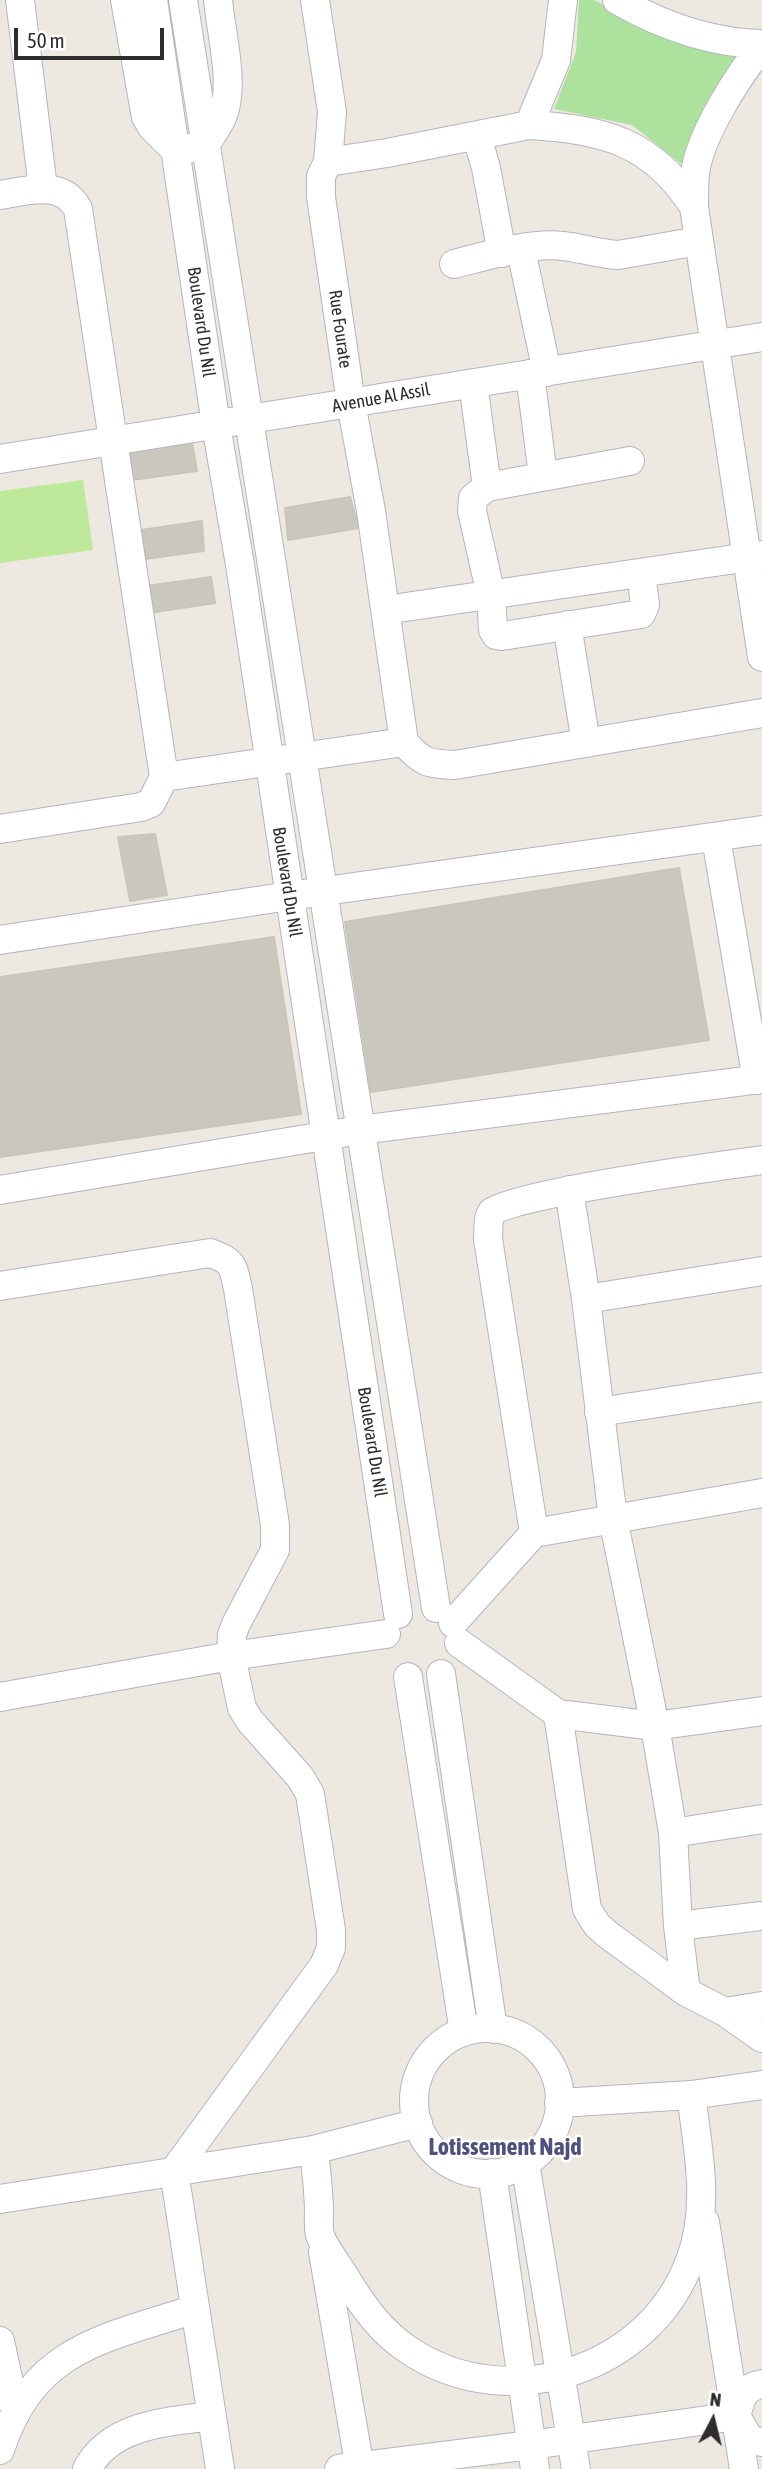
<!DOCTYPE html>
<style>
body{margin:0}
#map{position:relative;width:762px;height:2469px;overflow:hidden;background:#eee9e0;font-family:"Asap Condensed",sans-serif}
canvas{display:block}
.north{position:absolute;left:678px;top:2385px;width:70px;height:70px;-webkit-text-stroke:5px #fff;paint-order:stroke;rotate:7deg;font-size:19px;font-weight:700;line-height:28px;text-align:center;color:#2d2d2d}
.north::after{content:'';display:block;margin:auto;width:24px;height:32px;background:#2d2d2d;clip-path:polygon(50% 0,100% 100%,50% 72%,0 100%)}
.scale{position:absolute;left:14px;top:28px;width:150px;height:32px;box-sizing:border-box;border:4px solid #2d2d2d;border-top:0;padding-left:9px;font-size:21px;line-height:24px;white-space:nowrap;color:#2d2d2d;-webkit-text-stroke:5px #fff;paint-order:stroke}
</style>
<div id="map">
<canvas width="762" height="2469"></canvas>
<div class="north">N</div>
<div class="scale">50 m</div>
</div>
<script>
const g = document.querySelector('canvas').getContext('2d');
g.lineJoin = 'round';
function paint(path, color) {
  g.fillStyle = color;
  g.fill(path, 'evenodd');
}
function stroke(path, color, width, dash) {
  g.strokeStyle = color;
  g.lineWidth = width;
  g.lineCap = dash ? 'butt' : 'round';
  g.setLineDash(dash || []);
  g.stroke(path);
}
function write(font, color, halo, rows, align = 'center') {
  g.font = font + ' "Asap Condensed",sans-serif';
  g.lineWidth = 5;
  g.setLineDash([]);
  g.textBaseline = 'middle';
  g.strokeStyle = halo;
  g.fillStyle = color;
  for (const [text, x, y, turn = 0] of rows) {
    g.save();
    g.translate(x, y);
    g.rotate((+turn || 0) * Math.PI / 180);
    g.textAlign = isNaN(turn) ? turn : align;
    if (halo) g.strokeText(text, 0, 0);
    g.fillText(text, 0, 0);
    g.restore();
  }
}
const green = new Path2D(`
 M 579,0 L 594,0 L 657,32 L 744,59 L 689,170 L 632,125 L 554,109 L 576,52 Z`);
const pitch = new Path2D(`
 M 83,480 L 93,550 L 0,563 L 0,491 Z`);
const building = new Path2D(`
 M 192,442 L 197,471 L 132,480 L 122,450 Z
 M 350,497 L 359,528 L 288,540 L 285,508 Z
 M 202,521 L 204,551 L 145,559 L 141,530 Z
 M 211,577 L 215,603 L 149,613 L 146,586 Z
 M 155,834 L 167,895 L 130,901 L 118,837 Z
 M 679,868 L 709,1040 L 371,1092 L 345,922 Z
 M 274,937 L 301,1114 L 0,1157 L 0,977 Z`);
const minor = new Path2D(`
 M 20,0 L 43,188
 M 125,0 L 146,117 L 152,127 L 175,150 L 205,146 C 211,135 221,123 224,112 C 234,80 221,33 218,0
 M 153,0 L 216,425 L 240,565 L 398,1614
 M 183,0 L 436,1608
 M 315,0 L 332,112 L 328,162 L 321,176 L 321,197 L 351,403 L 371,511 L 404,742
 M 617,0 C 661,25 711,43 762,44
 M 762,46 C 738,76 700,135 695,173 C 694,184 694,196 694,207 L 762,657
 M 529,125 L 556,60 L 563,0
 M 477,136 L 486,168 L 502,253
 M 328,162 L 387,153 L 529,125 C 603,129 653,142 694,207
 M 0,195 C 28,191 62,179 78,209 L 164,777 L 151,803 L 141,807 L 0,829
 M 521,250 L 547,372
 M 454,264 C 486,256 530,242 563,246 C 582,248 599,254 618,255 L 699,241
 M 530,374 L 543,476
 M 473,383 L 487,487
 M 0,459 L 762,337
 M 630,461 L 487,487 L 473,498 L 472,511 L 491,595 L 493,630 L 496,635 L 502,636 L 641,614 L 645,605 L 641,573
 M 385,610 L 762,555
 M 567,625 L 586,743
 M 404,742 C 422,763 428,764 455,765 L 762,713
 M 164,777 L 404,742
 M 716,838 L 757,1080
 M 0,940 L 289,896 L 762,830
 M 0,1190 L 360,1130 L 762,1079
 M 569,1190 L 586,1299 L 613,1518 L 655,1726 L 673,1833 L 678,1926 L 686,1992
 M 0,1286 L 210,1253 C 234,1261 233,1266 238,1289 L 275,1525 L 275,1550 L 236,1624 L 232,1635 L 231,1656 L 242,1708 L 250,1721 L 300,1777 L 310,1794 L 331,1930 L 331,1948 L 324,1965 L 174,2171 L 220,2469
 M 586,1299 L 762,1271
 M 599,1412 L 762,1387
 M 534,1533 L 488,1239 C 489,1230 487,1219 492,1212 C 507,1195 725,1165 762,1160
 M 453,1623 L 534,1533 L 762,1493
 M 459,1643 L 558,1714 L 655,1726 L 762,1711
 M 441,1674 L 493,2029
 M 408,1677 L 464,2032
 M 0,1697 L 231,1656 L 386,1634
 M 558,1714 L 587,1909 L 597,1925 L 607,1934 L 686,1992 L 725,2012 L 762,2038
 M 673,1833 L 762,1819
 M 678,1926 L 762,1916
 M 725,2012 L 762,2006
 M414 2101a73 73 0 1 1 146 0a73 73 0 1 1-146 0Z
 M 559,2103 L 691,2095 L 762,2085
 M 313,2150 C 317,2169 318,2188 319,2208 C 319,2216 318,2227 320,2235 C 324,2248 340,2268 347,2280 C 364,2308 382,2333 410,2351 C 509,2416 651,2371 691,2258 C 710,2206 698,2149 691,2095
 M 525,2163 L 576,2469
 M 492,2173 L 535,2469
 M 0,2199 L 313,2150 L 418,2123
 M 705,2222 L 744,2469
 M 323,2252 L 360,2469
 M 0,2341 L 15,2411
 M 762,2384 C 743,2387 741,2399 736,2416 L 750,2440 L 762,2442
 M 0,2450 C 33,2348 103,2339 195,2309
 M 87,2469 C 111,2424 167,2422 212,2416
 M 339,2469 L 531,2445 L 736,2416`);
const streetNames = [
 ["Boulevard Du Nil",201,322,82],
 ["Rue Fourate",340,329,82],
 ["Avenue Al Assil",381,398,-10],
 ["Boulevard Du Nil",287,882,81],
 ["Boulevard Du Nil",372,1442,81]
];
const districtNames = [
 ["Lotissement Najd",505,2147]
];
paint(green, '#ade29e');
paint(pitch, '#bee99a');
paint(building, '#cac7be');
stroke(building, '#c9c6b9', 2);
stroke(minor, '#b3b4c0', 30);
stroke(minor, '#fff', 28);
write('18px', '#2d2d2d', '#fff', streetNames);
write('bold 24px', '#4e507d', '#fff', districtNames);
</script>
